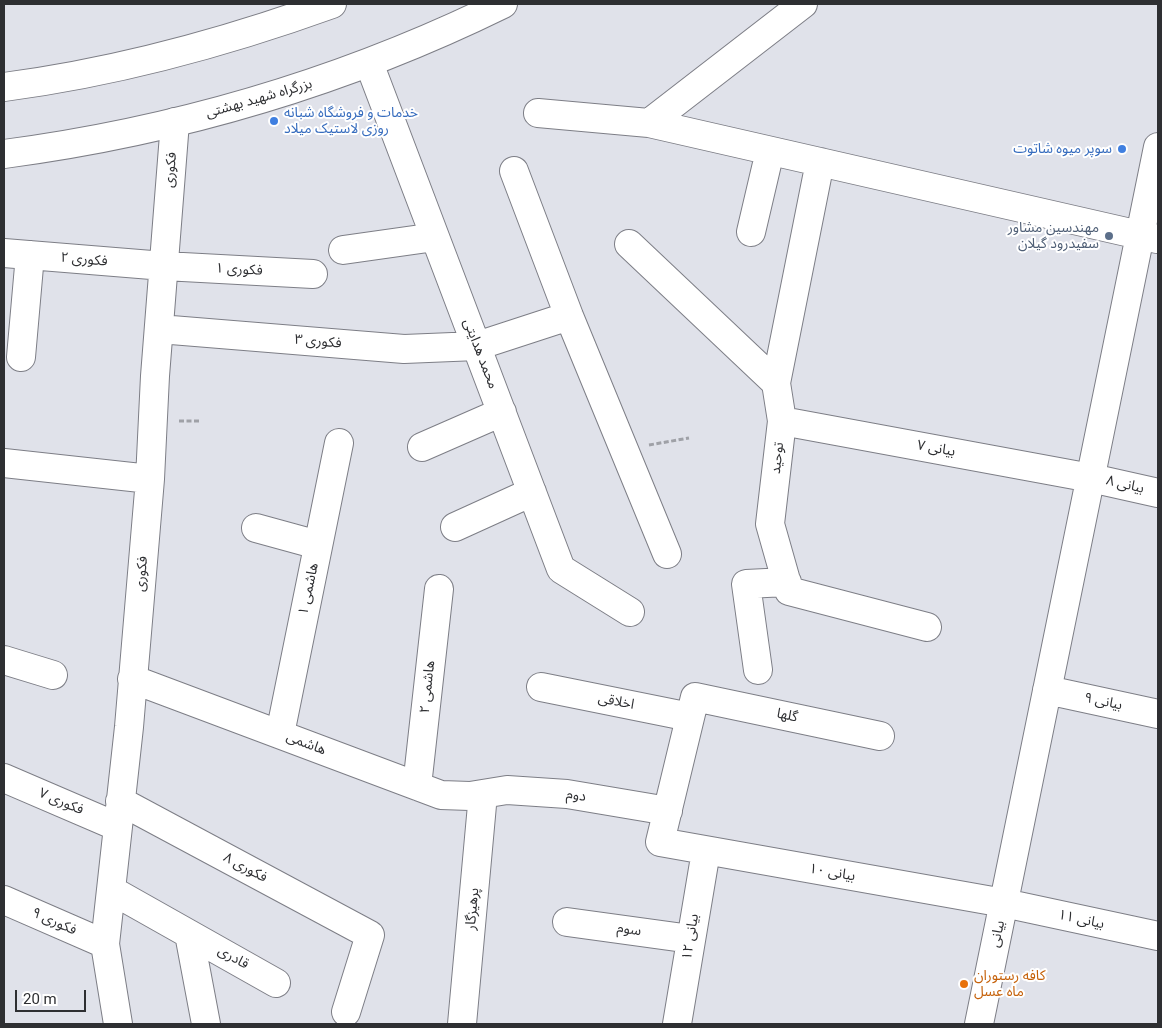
<!DOCTYPE html>
<meta charset="utf-8">
<style>
body{margin:0}
#map{position:relative;width:1162px;height:1028px;overflow:hidden;background:#e0e2ea;font-family:Roboto,sans-serif}
canvas{display:block}
.frame{position:absolute;inset:0;border:5px solid #2e2f32;pointer-events:none}
.scale{position:absolute;left:15px;top:990px;width:71px;height:22px;box-sizing:border-box;border:2px solid #2e2f32;border-top:0;padding-left:6px;font-size:15px;line-height:18px;white-space:nowrap;color:#2e2f32;-webkit-text-stroke:4px #fff;paint-order:stroke}
</style>
<div id="map">
<canvas width="1162" height="1028"></canvas>
<div class="frame"></div>
<div class="scale">20 m</div>
</div>
<script>
const g = document.querySelector('canvas').getContext('2d');
g.lineJoin = 'round';
function stroke(path, color, width, dash) {
  g.strokeStyle = color;
  g.lineWidth = width;
  g.lineCap = dash ? 'butt' : 'round';
  g.setLineDash(dash || []);
  g.stroke(path);
}
function write(font, color, halo, rows, align = 'center') {
  g.font = font + ' Roboto,"Noto Sans Arabic",sans-serif';
  g.lineWidth = 4;
  g.setLineDash([]);
  g.textBaseline = 'middle';
  g.strokeStyle = halo;
  g.fillStyle = color;
  for (const [text, x, y, turn = 0] of rows) {
    g.save();
    g.translate(x, y);
    g.rotate((+turn || 0) * Math.PI / 180);
    g.textAlign = isNaN(turn) ? turn : align;
    if (halo) g.strokeText(text, 0, 0);
    g.fillText(text, 0, 0);
    g.restore();
  }
}
const path = new Path2D(`
 M 179,421 L 201,421
 M 649,445 L 689,438`);
const minor = new Path2D(`
 M 369,63 L 561,569 L 630,612
 M 538,113 L 649,123 L 1157,239
 M 649,123 L 803,4
 M 514,171 L 569,316 L 667,554
 M 751,232 L 770,151
 M 629,244 L 776,383 L 782,421 L 770,524 L 789,591 L 927,627
 M 343,250 L 435,237
 M 4,253 L 164,266 L 313,274
 M 159,329 L 404,349 L 477,346 L 569,316
 M 21,357 L 30,255
 M 776,383 L 820,162
 M 782,421 L 1091,478 L 1158,493
 M 422,447 L 502,412
 M 4,463 L 150,479
 M 455,527 L 532,492
 M 256,528 L 318,545
 M 4,660 L 53,675
 M 758,670 L 746,584 L 787,582
 M 132,679 L 441,795 L 470,796 L 507,790 L 567,794 L 668,811
 M 541,687 L 690,717
 M 1047,690 L 1158,714
 M 280,734 L 339,443
 M 880,736 L 695,697 L 660,842 L 1004,903 L 1158,936
 M 4,778 L 118,827
 M 417,786 L 439,589
 M 120,801 L 370,935 L 346,1012
 M 111,890 L 276,983
 M 4,900 L 105,944
 M 567,922 L 691,939
 M 189,934 L 206,1024
 M 118,1024 L 105,944 L 129,727 L 150,479 L 155,376 L 175,122
 M 462,1024 L 483,794
 M 677,1024 L 706,851
 M 979,1024 L 1158,147`);
const highway = new Path2D(`
 M 4,87 C 118,72 224,43 332,4
 M 4,154 C 178,131 346,81 503,4`);
const markers = [
 [274,121,5,"#3f7fe0"],
 [1122,149,5,"#3f7fe0"],
 [1109,236,5,"#5c6f8a"],
 [964,984,5,"#e8710a"]
];
const streetNames = [
 ["بزرگراه شهید بهشتی",259,99,-16],
 ["فکوری",171,170,-85],
 ["فکوری ۲",84,260,5],
 ["فکوری ۱",239,270,3],
 ["فکوری ۳",318,342,5],
 ["محمد هدایتی",480,354,69],
 ["بیانی ۷",936,449,10],
 ["توحید",778,458,-84],
 ["بیانی ۸",1125,485,13],
 ["فکوری",142,574,-85],
 ["هاشمی ۱",309,589,-78],
 ["هاشمی ۲",428,687,-84],
 ["اخلاقی",616,702,11],
 ["بیانی ۹",1103,702,12],
 ["گلها",787,716,12],
 ["هاشمی",306,744,21],
 ["دوم",576,796,8],
 ["فکوری ۷",61,802,23],
 ["فکوری ۸",245,868,28],
 ["بیانی ۱۰",832,873,10],
 ["پرهیزگار",473,909,-85],
 ["بیانی ۱۱",1081,920,12],
 ["فکوری ۹",54,922,24],
 ["سوم",629,930,8],
 ["بیانی",998,934,-78],
 ["بیانی ۱۲",691,937,-81],
 ["قادری",233,958,29]
];
const shopNames = [
 ["خدمات و فروشگاه شبانه",284,113],
 ["روزی لاستیک میلاد",284,129],
 ["سوپر میوه شاتوت",1112,149,"right"]
];
const serviceNames = [
 ["مهندسین مشاور",1099,228],
 ["سفیدرود گیلان",1099,244]
];
const foodNames = [
 ["کافه رستوران",974,976],
 ["ماه عسل",974,992]
];
stroke(minor, '#7d7e86', 30);
stroke(highway, '#7d7e86', 30);
stroke(path, '#9fa1a7', 3, [5, 2.5]);
stroke(minor, '#fff', 28);
stroke(highway, '#fff', 28);
for (const [x, y, r, color] of markers) {
  const dot = new Path2D();
  dot.arc(x, y, r, 0, 2 * Math.PI);
  g.fillStyle = color;
  g.fill(dot);
  stroke(dot, '#fff', 2);
}
write('14px', '#2e2f32', '#fff', streetNames);
write('14px', '#366cbe', '#fff', shopNames, 'left');
write('14px', '#4e5e75', '#fff', serviceNames, 'right');
write('14px', '#c56008', '#fff', foodNames, 'left');
</script>
